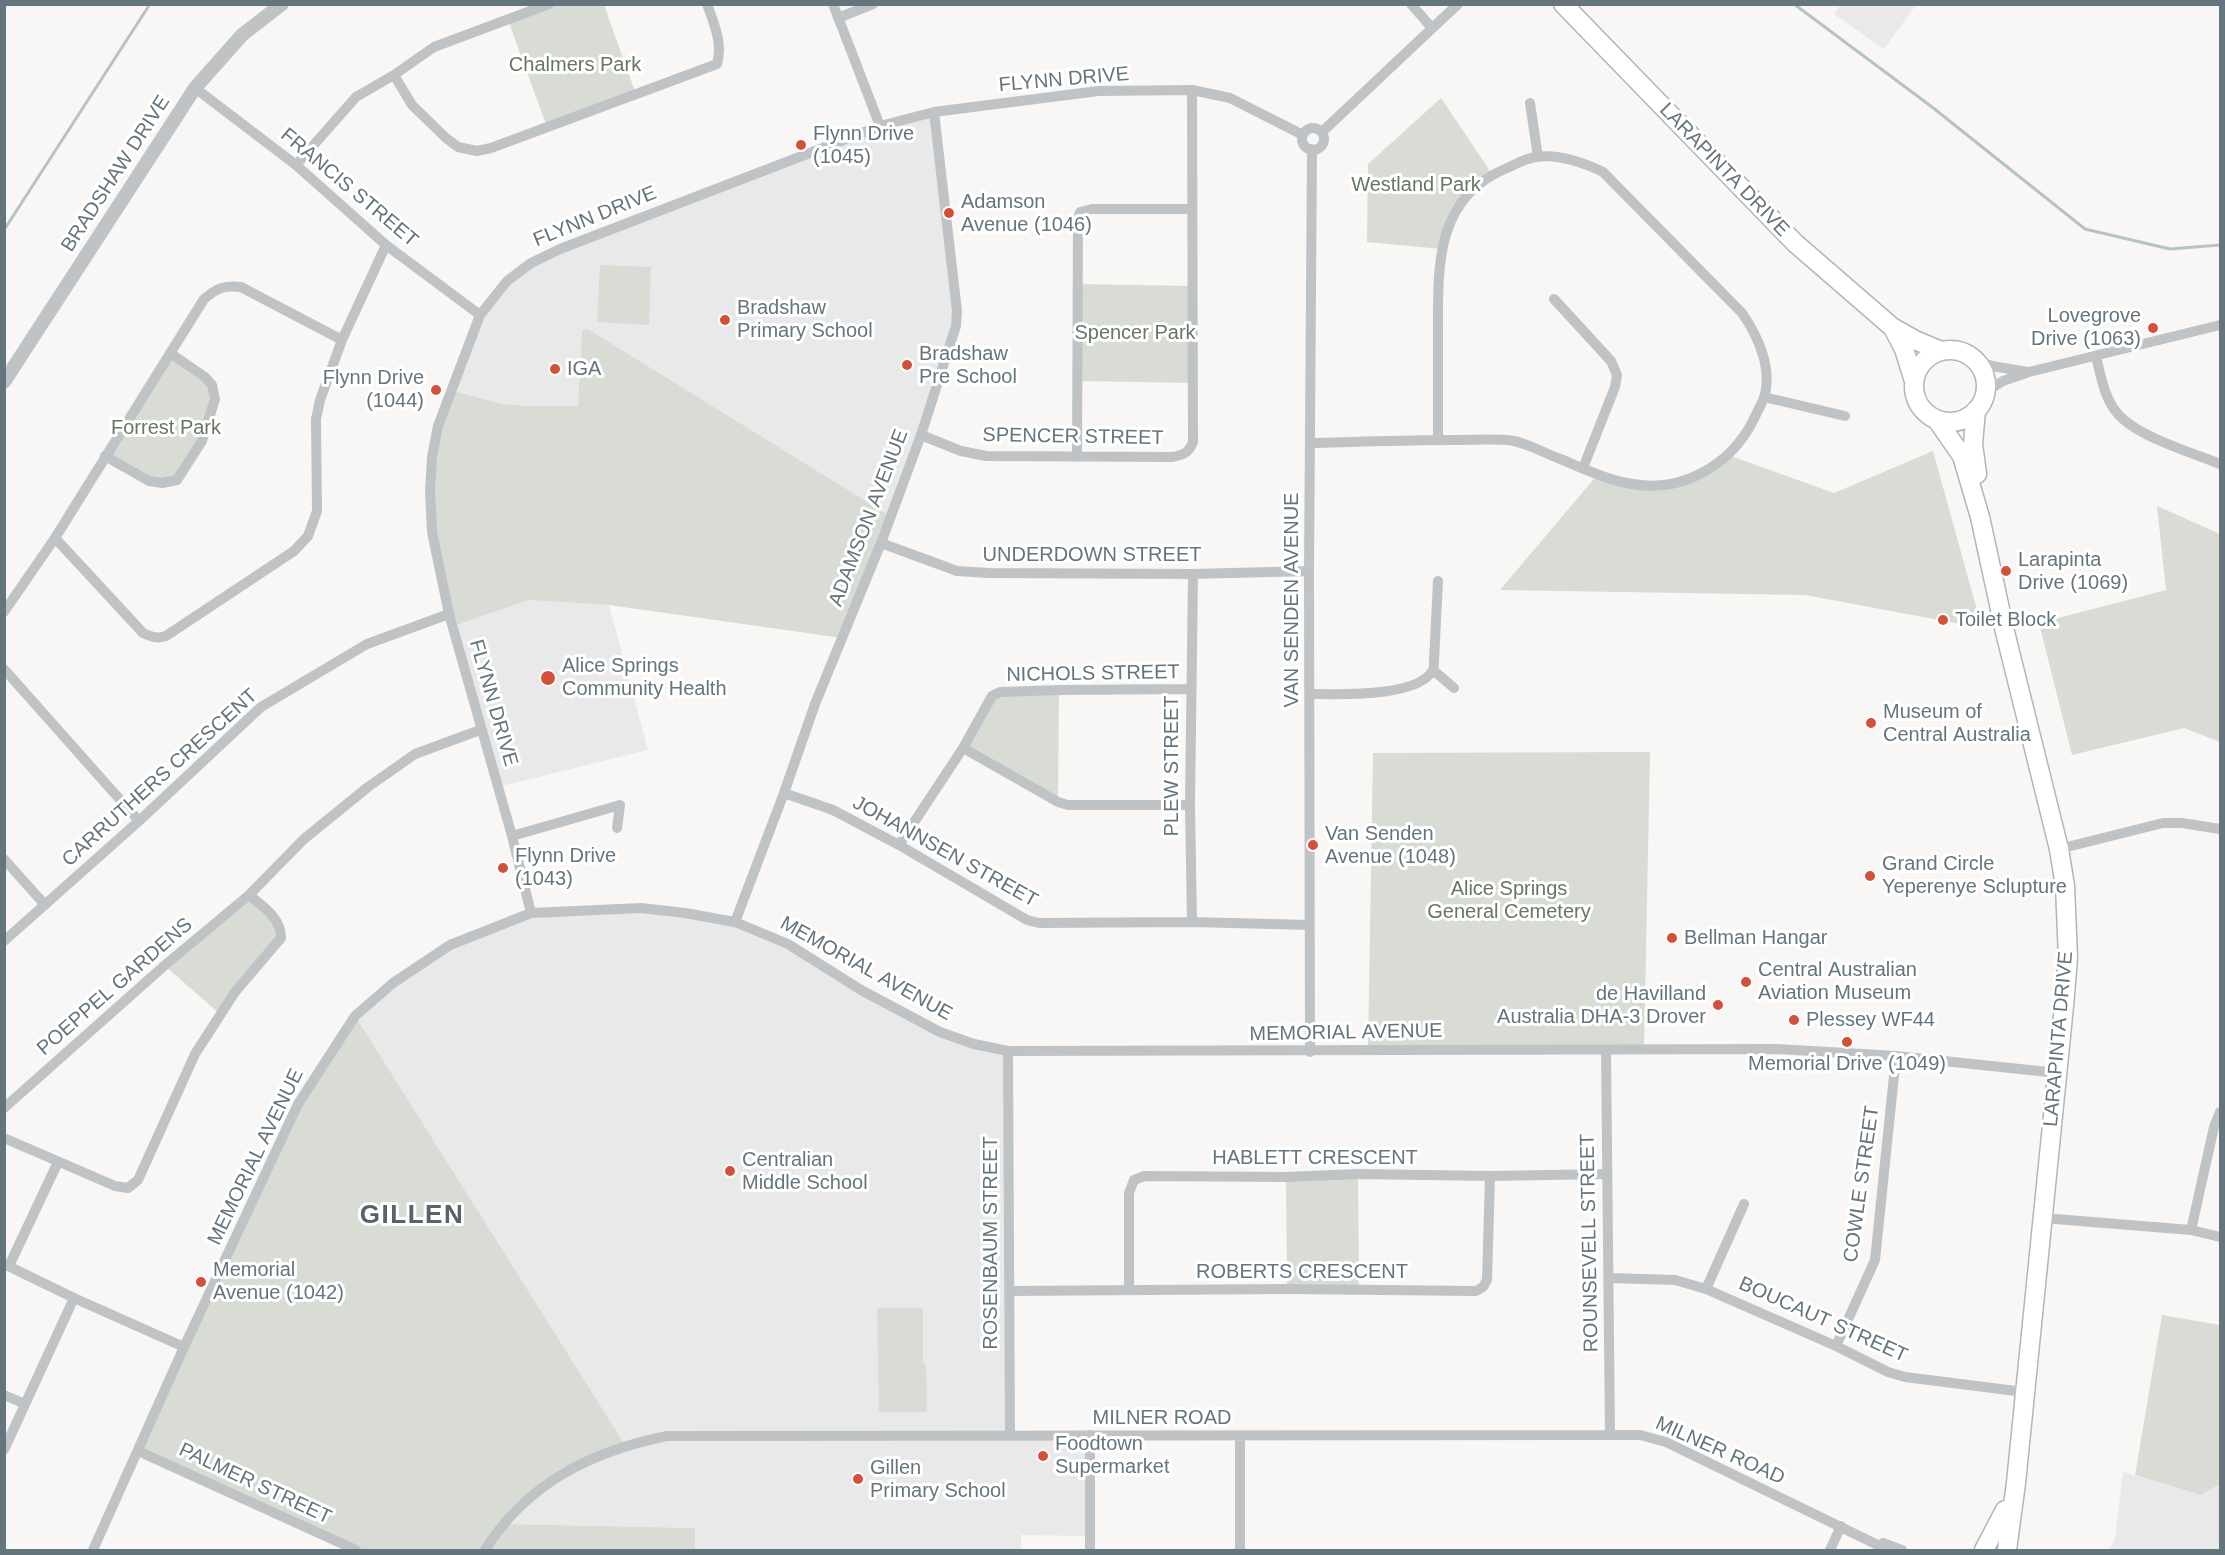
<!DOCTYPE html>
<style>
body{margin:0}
#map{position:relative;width:2225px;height:1555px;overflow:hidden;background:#f8f7f5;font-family:Arial,sans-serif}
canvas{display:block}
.frame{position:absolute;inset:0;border:6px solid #65757e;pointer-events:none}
</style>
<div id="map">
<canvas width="2225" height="1555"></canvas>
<div class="frame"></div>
</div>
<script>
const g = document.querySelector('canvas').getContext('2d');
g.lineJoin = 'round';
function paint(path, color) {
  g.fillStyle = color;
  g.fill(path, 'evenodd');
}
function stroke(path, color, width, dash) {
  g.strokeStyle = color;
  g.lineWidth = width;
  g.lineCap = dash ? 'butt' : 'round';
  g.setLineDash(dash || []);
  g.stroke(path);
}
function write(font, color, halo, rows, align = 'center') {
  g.font = font + ' Arial,sans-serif';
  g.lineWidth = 6;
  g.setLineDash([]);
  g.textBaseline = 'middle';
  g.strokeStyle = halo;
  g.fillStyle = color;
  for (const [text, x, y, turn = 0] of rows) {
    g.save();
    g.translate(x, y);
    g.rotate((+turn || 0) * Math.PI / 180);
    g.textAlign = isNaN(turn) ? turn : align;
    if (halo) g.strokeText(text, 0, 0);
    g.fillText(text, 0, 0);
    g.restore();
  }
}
const built = new Path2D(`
 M 1841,4 L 1916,4 L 1916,5 L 1884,49 L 1834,14 Z
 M 934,112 L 957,311 L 890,516 L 588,329 L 582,330 L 578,406 L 528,406 L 502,404 L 450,390 L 480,315 L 531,263 L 880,126 Z
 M 529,600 L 609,605 L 648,750 L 498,787 L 453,626 Z
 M 641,908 L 735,922 L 788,944 L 940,1032 L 1008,1051 L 1010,1435 L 1090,1435 L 1090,1536 L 1021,1535 L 1021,1550 L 695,1550 L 695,1528 L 505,1524 L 355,1016 L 450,945 L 531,913 Z
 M 2123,1472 L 2201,1495 L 2220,1484 L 2220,1550 L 2109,1550 L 2115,1538 Z`);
const green = new Path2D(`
 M 549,5 L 604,5 L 636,94 L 547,127 L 508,20 Z
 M 1441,98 L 1492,174 L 1473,188 L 1441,249 L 1367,242 L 1368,164 Z
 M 600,265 L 651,267 L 649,325 L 597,322 Z
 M 1077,284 L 1192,286 L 1193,383 L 1078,381 Z
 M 588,329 L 890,516 L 842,638 L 609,605 L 529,600 L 453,626 L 430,491 L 450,390 L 502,404 L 528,406 L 578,406 L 582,330 Z
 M 170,353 L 212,385 L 202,441 L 177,480 L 162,483 L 105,456 Z
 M 1933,451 L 1982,628 L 1805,595 L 1500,590 L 1598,474 L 1672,484 L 1728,455 L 1834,493 Z
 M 2157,506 L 2220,534 L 2220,742 L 2184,728 L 2072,755 L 2039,623 L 2166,590 Z
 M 1059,690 L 1058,802 L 963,748 L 992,696 Z
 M 1650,752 L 1644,1050 L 1368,1049 L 1373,753 Z
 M 249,895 L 272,915 L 281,938 L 220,1014 L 165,966 Z
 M 355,1016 L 625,1445 L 567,1471 L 506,1524 L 695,1528 L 695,1550 L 356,1550 L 138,1451 L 298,1104 Z
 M 1358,1174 L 1359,1290 L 1287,1289 L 1286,1177 Z
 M 877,1308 L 923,1308 L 923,1363 L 926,1364 L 927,1412 L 879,1412 Z
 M 2162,1315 L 2220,1325 L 2220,1484 L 2201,1495 L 2135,1475 Z`);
const stream = new Path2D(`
 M 1794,4 L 1932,107 L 2085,229 L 2170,249 L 2220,245
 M 4,230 L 150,4`);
const minor = new Path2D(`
 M 833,4 L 880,126
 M 1411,4 L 1432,28
 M 838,18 L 873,4
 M 394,75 L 412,105 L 446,138 L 458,147 L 477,151 L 491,148 L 717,64 C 723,43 714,24 707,4
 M 195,88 L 296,165 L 386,245 L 480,315
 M 1530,103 L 1538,157
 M1302 139a11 11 0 1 1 22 0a11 11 0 1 1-22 0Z
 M 1322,132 L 1458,4
 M 296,165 L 356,97 L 394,75 L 434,47 L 549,4
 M 1554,299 L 1611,361 L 1617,375 L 1615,387 L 1583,468
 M 2096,356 C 2101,377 2105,404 2123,419 C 2145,439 2193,453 2220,464
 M 1974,360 L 1992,366 L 2028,372
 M 1985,392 L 2003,381 L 2029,372 L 2220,325
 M 1764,397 L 1845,416
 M 921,435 L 961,451 L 986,456 L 1172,457 C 1183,455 1189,453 1193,442 L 1192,90
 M 1311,443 C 1358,442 1405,440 1452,440 C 1470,440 1488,439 1507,440 C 1523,441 1542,452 1558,458 C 1580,467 1602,478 1626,483 C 1679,495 1730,467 1754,419 C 1757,412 1761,405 1764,398 C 1773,369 1758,336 1742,313 L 1603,172 C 1584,163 1558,154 1537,157 C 1526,158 1516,164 1507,168 C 1434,198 1438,268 1438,335 C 1438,370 1438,405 1438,440
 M 105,456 L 149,481 L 162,483 L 177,480 L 202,441 L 215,399 L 212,385 L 205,377 L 170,353
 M 1077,457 L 1078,218 L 1080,212 L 1092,209 L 1192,209
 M 55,538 L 143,633 C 152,637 157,639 166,636 L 294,551 L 308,536 L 317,511 L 316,419 L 320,400 L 342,340 L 386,245
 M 881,543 L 957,571 L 989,573 L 1193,574 L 1309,571
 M 4,612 L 55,538 L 204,299 C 217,288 224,285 241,287 L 342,340
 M 4,669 L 139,821
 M 1433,670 L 1454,688
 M 1310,694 C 1337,694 1418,698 1433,670 C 1434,668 1434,664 1434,661 L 1438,581
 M 963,748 L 1058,802 L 1068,805 L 1190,805
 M 784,793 L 833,810 L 899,845 L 1027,920 L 1039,923 L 1192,922 L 1309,925
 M 512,836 L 620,805 L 617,828
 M 899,845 L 963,748 L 992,696 L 1000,692 L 1059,690 L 1190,689
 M 2059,849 L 2163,823 L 2182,823 L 2220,829
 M 4,859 L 45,905
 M 531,913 L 512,836 L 449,614 L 432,532 L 430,491 L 432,457 L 438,426 L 480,315 L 507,281 L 531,263 L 560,249 L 880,126 L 934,112 L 1098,91 L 1192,90 L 1230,98 L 1303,135
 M 735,922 L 784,793 L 815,704 L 881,543 L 921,435 L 956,326 L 957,311 L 934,112
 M 1192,922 L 1190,805 L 1193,574
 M 4,941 L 139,821 L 261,707 L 367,644 L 449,614
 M 1606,1050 L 1610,1435
 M 1008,1051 L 1010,1435
 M 1310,1052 L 1309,571 L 1312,149
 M 4,1108 L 164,966 L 249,895 L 304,839 L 368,787 L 415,754 L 480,730
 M 4,1138 L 115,1186 L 128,1188 L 138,1180 L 195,1054 L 235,992 L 281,938 C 281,918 264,907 249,895
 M 2043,1218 L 2191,1230 L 2220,1237
 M 2191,1230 L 2214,1127 L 2220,1112
 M 4,1264 L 74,1298 L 184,1347
 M 9,1266 L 58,1162
 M 1609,1278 L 1675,1280 L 1706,1289 L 1836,1346 L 1888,1372 L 1905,1377 L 2024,1392
 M 1706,1289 L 1744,1204
 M 1129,1290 L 1129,1193 L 1134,1180 L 1144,1176 L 1286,1177 L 1358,1174 L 1490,1176 L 1607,1174
 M 1009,1291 L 1287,1289 L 1476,1291 L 1483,1287 L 1487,1280 L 1490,1176
 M 1836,1346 L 1875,1260 L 1896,1056
 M 4,1395 L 25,1404
 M 1090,1435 L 1090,1550
 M 1240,1436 L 1240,1550
 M 4,1450 L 74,1298
 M 138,1451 L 356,1550
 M 1883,1543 L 1902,1550
 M 93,1550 L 184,1347 L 298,1104 L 355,1016 L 393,983 L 450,945 L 531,913 L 641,908 L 685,913 L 735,922 L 788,944 L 861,990 L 940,1032 L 974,1044 L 1008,1051 L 1778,1049 L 1896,1056 L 2058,1073
 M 485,1550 C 527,1483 592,1451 667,1436 L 1610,1435 L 1640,1435 L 1666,1442 L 1888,1550
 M 1830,1550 L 1841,1526`);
const tertiary = new Path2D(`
 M 4,382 L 195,88 L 242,35 L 282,4`);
const primary = new Path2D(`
 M 1563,4 L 1795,243 L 1892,327 L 1915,340 L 1941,351
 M 1893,328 L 1904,349 L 1914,381
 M1914 386a36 36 0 1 1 72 0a36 36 0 1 1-72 0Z
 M 1976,410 L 1973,444 L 1977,474
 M 1937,420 L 1962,456 L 1980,517 L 2005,632 L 2059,849 L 2065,886 L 2068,958 L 2064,1006 L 2016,1483 L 2007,1550
 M 1984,1550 L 2005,1510`);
const markers = [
 [801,145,6,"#d45139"],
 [949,213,6,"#d45139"],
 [725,320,6,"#d45139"],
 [2153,328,6,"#d45139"],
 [907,365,6,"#d45139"],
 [555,369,6,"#d45139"],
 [436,390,6,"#d45139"],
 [2006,571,6,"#d45139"],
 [1943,620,6,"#d45139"],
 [548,678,8,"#d45139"],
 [1871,723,6,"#d45139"],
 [1313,845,6,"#d45139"],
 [503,868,6,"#d45139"],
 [1870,876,6,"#d45139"],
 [1672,938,6,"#d45139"],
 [1746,982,6,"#d45139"],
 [1718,1005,6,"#d45139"],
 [1794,1020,6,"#d45139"],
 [1847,1042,6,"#d45139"],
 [730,1171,6,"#d45139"],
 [201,1282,6,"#d45139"],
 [1043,1456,6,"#d45139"],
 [858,1479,6,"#d45139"]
];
const parkNames = [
 ["Chalmers Park",575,65],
 ["Westland Park",1416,185],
 ["Spencer Park",1135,333],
 ["Forrest Park",166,428],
 ["Alice Springs",1509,889],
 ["General Cemetery",1509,912]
];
const streetNames = [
 ["FLYNN DRIVE",1064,80,-5],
 ["LARAPINTA DRIVE",1724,170,46],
 ["BRADSHAW DRIVE",116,174,-57],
 ["FRANCIS STREET",349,188,40],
 ["FLYNN DRIVE",595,217,-22],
 ["SPENCER STREET",1073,437,1],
 ["ADAMSON AVENUE",869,518,-69],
 ["UNDERDOWN STREET",1092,555],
 ["VAN SENDEN AVENUE",1292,600,-90],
 ["NICHOLS STREET",1093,674,-1],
 ["FLYNN DRIVE",493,703,74],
 ["PLEW STREET",1172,766,-90],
 ["CARRUTHERS CRESCENT",160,778,-42],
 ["JOHANNSEN STREET",945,852,29],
 ["MEMORIAL AVENUE",866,969,29],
 ["POEPPEL GARDENS",115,987,-41],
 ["MEMORIAL AVENUE",1346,1033,-1],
 ["LARAPINTA DRIVE",2059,1039,-85],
 ["MEMORIAL AVENUE",256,1157,-64],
 ["HABLETT CRESCENT",1315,1158],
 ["COWLE STREET",1862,1184,-82],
 ["ROSENBAUM STREET",991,1243,-90],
 ["ROUNSEVELL STREET",1590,1243,-91],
 ["ROBERTS CRESCENT",1302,1272],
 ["BOUCAUT STREET",1823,1320,24],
 ["MILNER ROAD",1162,1418],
 ["MILNER ROAD",1720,1451,24],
 ["PALMER STREET",255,1484,25]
];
const poiNames = [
 ["Flynn Drive",813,134],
 ["(1045)",813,157],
 ["Adamson",961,202],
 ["Avenue (1046)",961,225],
 ["Bradshaw",737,308],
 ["Primary School",737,331],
 ["Lovegrove",2141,316,"right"],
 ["Drive (1063)",2141,339,"right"],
 ["Bradshaw",919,354],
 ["Pre School",919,377],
 ["IGA",567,369],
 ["Flynn Drive",424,378,"right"],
 ["(1044)",424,401,"right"],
 ["Larapinta",2018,560],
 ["Drive (1069)",2018,583],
 ["Toilet Block",1955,620],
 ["Alice Springs",562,666],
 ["Community Health",562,689],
 ["Museum of",1883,712],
 ["Central Australia",1883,735],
 ["Van Senden",1325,834],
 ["Avenue (1048)",1325,857],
 ["Flynn Drive",515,856],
 ["(1043)",515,879],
 ["Grand Circle",1882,864],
 ["Yeperenye Sclupture",1882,887],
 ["Bellman Hangar",1684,938],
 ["Central Australian",1758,970],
 ["Aviation Museum",1758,993],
 ["de Havilland",1706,994,"right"],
 ["Australia DHA-3 Drover",1706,1017,"right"],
 ["Plessey WF44",1806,1020],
 ["Memorial Drive (1049)",1847,1064,"center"],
 ["Centralian",742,1160],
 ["Middle School",742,1183],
 ["Memorial",213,1270],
 ["Avenue (1042)",213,1293],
 ["Foodtown",1055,1444],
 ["Supermarket",1055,1467],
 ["Gillen",870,1468],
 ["Primary School",870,1491]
];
const districtNames = [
 ["GILLEN",412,1216]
];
paint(built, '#e8e9e8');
paint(green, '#d8dcd5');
stroke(stream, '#b6c3c6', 3);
stroke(primary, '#b0b6b9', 21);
stroke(minor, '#bfc3c6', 10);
stroke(tertiary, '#bfc3c6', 14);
stroke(primary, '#fff', 18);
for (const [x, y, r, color] of markers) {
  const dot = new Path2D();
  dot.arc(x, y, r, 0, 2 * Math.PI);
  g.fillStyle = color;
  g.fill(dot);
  stroke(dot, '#fff', 2);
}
write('20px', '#687664', '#fff', parkNames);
write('20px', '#65757e', '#fff', streetNames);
write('20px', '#65757e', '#fff', poiNames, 'left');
g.letterSpacing = '1.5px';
write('bold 26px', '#576369', '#fff', districtNames);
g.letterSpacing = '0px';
</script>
